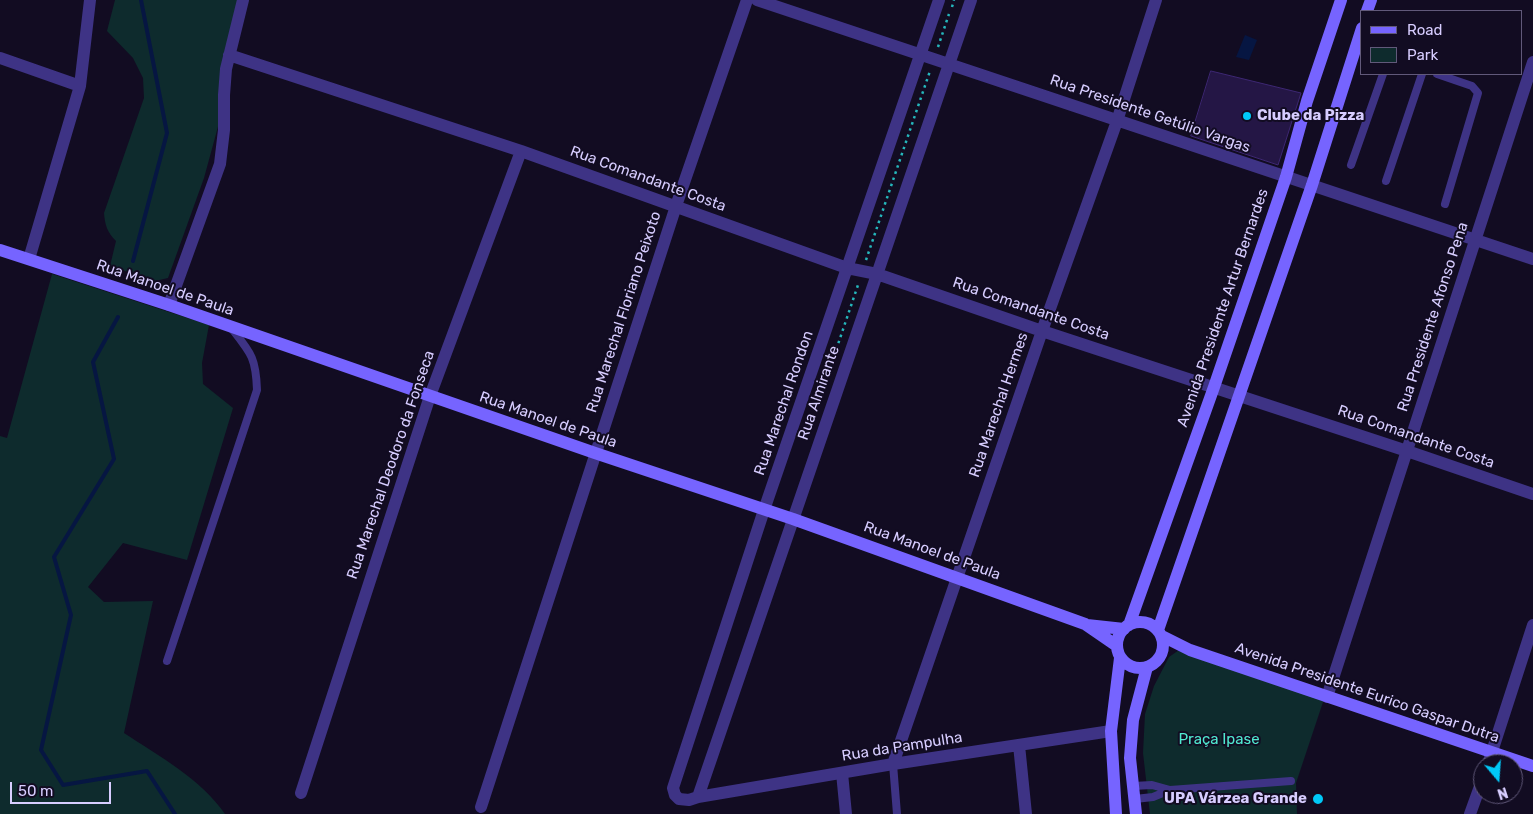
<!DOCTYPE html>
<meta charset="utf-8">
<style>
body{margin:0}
#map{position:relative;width:1533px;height:814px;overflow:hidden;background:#120c22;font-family:Rubik,sans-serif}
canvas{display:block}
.legend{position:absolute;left:1360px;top:10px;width:162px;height:65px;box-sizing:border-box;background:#120c22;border:1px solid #61597a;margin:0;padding:6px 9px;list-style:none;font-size:15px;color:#d7cdff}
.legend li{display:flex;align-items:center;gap:10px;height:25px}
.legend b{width:25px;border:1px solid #61597a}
.north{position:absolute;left:1473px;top:754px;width:50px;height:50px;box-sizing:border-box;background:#120c22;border:1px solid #61597a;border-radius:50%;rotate:162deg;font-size:14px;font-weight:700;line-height:20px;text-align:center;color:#d7cdff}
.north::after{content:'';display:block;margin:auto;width:18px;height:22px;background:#00c9f8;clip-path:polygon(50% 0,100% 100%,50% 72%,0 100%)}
.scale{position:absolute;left:10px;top:782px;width:101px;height:22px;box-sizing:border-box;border:2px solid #d7cdff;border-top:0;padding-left:6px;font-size:15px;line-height:18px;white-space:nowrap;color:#d7cdff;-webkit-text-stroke:4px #120c22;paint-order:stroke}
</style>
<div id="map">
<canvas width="1533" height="814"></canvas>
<ul class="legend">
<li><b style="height:6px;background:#7664ff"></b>Road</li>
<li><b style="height:14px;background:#0e2b2d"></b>Park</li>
</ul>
<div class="north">N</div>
<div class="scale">50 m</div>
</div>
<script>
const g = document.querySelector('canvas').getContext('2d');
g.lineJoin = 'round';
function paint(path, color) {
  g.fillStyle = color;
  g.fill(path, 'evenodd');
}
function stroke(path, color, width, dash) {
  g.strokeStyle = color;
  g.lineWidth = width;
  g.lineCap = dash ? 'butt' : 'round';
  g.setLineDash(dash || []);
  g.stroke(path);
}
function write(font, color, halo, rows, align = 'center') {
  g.font = font + ' Rubik,sans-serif';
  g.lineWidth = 4;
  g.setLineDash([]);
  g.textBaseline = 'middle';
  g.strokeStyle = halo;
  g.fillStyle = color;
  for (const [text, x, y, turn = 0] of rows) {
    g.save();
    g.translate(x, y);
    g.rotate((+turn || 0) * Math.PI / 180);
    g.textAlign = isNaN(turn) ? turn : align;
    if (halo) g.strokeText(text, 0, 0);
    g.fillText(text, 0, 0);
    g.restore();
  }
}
const green = new Path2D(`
 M 115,0 L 239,0 L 219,123 L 204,178 L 168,278 L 155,281 L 110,266 L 116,241 C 107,232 105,225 104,213 L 144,98 L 143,78 L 133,58 L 107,31 Z
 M 52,274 L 209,325 L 202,363 L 203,384 L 233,408 L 187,560 L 123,543 L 88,587 L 104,602 L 153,601 L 124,733 C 159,756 201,779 225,814 L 0,814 L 0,436 L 7,438 Z
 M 1182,648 L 1324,699 L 1296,783 L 1297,814 L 1150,814 L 1143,753 L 1145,714 L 1154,686 L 1169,657 Z`);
const water = new Path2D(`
 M 1245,35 L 1257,40 L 1249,60 L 1236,57 Z`);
const stream = new Path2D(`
 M 133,261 L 167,133 L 141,0
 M 118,317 L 93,362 L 114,459 L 54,557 L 71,615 L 41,750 L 63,785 L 147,771 L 175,814`);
const building = new Path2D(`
 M 1211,71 L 1301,93 L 1278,165 L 1191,136 Z`);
const path = new Path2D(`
 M 952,7 L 954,0
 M 938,47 L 949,14
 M 866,260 L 930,71
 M 828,374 L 859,282`);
const lane = new Path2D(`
 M 1437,74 L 1472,86 L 1478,93 L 1445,204
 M 1351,165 L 1383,74
 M 1386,181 L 1422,74
 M 167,661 L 257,390 C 256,358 251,353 232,329
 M 893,764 L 897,814
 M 1133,786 L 1152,785 L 1170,790
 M 1135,799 L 1153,797 L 1170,790 L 1291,781`);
const street = new Path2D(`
 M 757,0 L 1533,259
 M 939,0 L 764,510 L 673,788 L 675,795 L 679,799 L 689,800 L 698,797 L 893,764 L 1111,731
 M 229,55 L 521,151 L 847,268 L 877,274 L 1042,331 L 1407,451 L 1533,494
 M 0,58 L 80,86 L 29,259
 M 80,86 L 90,0
 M 169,305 L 220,164 L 224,130 L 224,95 L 226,69 L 243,0
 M 1327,697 L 1533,62
 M 1019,745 L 1026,814
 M 893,764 L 1042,331 L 1117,121 L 1156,0
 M 1488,764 L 1533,625
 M 842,773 L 846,814
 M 301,793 L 430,396 L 521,151
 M 698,797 L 971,0
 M 481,807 L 676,206 L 747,0
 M 1470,814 L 1483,778`);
const secondary = new Path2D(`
 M 1367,11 L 1371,0
 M 0,250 L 169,305 L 595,453 L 793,519 L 1085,624 L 1117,646
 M1117 645a23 23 0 1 1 46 0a23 23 0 1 1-46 0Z
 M 1087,625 L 1124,629
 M 1129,625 L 1214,387 L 1286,177 L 1307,101 L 1341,0
 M 1158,630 L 1312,185 L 1362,28
 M 1162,636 L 1190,650 L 1533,766
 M 1116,814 L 1111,731 L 1120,658
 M 1136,814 L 1130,758 L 1133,720 L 1147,667`);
const markers = [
 [1247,116,5,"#00c9f8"],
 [1318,799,6,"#00c9f8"]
];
const streetNames = [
 ["Rua Presidente Getúlio Vargas",1150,114,19],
 ["Rua Comandante Costa",648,179,20],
 ["Rua Manoel de Paula",165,288,19],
 ["Avenida Presidente Artur Bernardes",1223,308,-71],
 ["Rua Comandante Costa",1031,309,19],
 ["Rua Marechal Floriano Peixoto",624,312,-72],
 ["Rua Presidente Afonso Pena",1433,317,-72],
 ["Rua Almirante",819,393,-71],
 ["Rua Marechal Rondon",784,403,-71],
 ["Rua Marechal Hermes",999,405,-71],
 ["Rua Manoel de Paula",548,420,19],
 ["Rua Comandante Costa",1416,437,19],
 ["Rua Marechal Deodoro da Fonseca",391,465,-71],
 ["Rua Manoel de Paula",932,551,20],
 ["Avenida Presidente Eurico Gaspar Dutra",1367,693,19],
 ["Rua da Pampulha",902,747,-9]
];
const poiNames = [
 ["Clube da Pizza",1257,116],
 ["UPA Várzea Grande",1307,799,"right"]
];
const parkNames = [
 ["Praça Ipase",1219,740]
];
paint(green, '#0e2b2d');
paint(water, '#061642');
stroke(stream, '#061642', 4);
paint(building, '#241645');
stroke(building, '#3d2773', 1);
stroke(path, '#25b7bc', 2.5, [2.5, 4]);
stroke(lane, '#3e3385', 8);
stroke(street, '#3e3385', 12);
stroke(secondary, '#7664ff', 12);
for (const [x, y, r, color] of markers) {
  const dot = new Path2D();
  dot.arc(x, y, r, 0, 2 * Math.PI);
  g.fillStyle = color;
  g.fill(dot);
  stroke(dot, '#120c22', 2);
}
write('15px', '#d7cdff', '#120c22', streetNames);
write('bold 15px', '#d7cdff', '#120c22', poiNames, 'left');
write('15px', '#50e8d0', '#120c22', parkNames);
</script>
